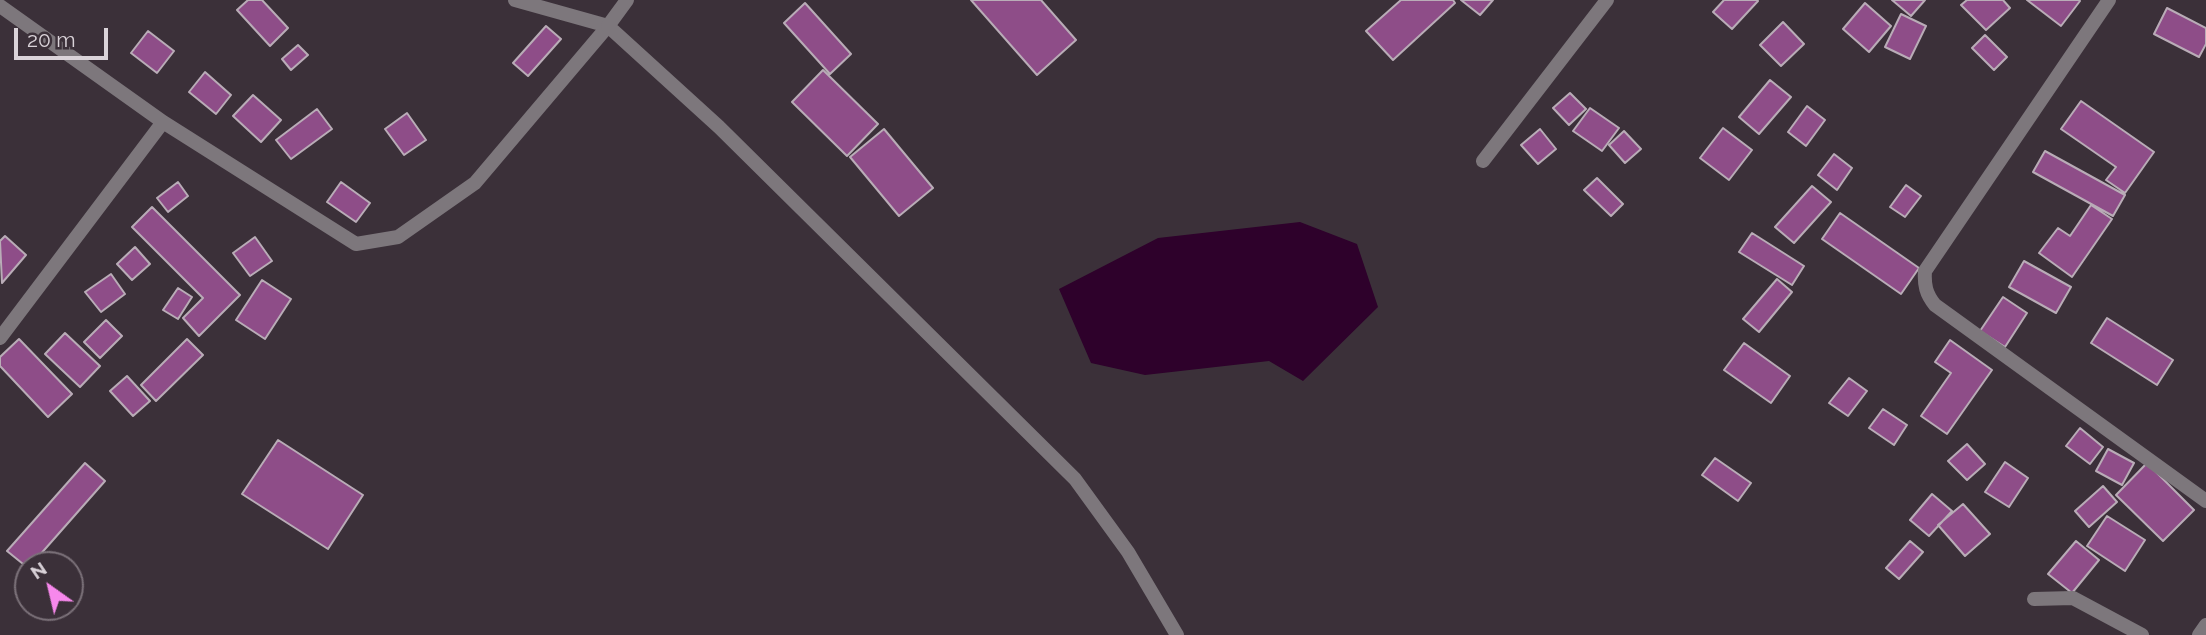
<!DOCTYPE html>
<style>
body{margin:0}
#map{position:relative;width:2206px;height:635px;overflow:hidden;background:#3b3039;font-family:Raleway,sans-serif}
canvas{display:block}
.north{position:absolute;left:14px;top:551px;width:70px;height:70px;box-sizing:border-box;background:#3b3039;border:2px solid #7b7179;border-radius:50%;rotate:326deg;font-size:19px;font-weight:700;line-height:28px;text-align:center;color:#dad3d9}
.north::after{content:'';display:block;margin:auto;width:24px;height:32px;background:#f788ec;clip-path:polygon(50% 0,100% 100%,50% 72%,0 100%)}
.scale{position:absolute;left:14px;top:28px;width:94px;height:32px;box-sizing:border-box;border:4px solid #dad3d9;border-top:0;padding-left:9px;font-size:21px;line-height:24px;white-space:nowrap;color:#dad3d9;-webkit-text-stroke:5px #3b3039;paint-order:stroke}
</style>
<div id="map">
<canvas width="2206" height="635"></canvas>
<div class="north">N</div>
<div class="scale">20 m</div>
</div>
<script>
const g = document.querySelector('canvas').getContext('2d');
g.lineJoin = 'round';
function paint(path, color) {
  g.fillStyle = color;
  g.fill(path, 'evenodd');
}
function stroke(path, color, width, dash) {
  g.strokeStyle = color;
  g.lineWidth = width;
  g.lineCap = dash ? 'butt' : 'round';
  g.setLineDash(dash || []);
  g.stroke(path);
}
const water = new Path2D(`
 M 1300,222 L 1357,244 L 1378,307 L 1303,381 L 1269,361 L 1145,375 L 1091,363 L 1059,289 L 1158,238 Z`);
const building = new Path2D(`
 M 248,0 L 262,0 L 288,28 L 270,46 L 237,10 Z
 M 971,0 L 1041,0 L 1076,40 L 1037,75 Z
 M 1401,0 L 1453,0 L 1455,3 L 1393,60 L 1366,31 Z
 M 1461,0 L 1493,0 L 1480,15 Z
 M 1724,0 L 1757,0 L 1758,1 L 1732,29 L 1713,12 Z
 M 1892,0 L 1925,0 L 1911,16 Z
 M 1967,0 L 2003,0 L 2010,8 L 1986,30 L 1961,5 Z
 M 2027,0 L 2079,0 L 2080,1 L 2061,26 Z
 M 805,3 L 851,54 L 830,74 L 784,23 Z
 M 1865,3 L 1891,26 L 1869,52 L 1843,29 Z
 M 2167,8 L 2206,28 L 2206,44 L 2199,57 L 2154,34 Z
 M 1901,14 L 1926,26 L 1910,59 L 1885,47 Z
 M 1783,22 L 1804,44 L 1781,66 L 1760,45 Z
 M 546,26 L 561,39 L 528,76 L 513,63 Z
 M 148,31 L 174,51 L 157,73 L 131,53 Z
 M 1985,35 L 2007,57 L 1994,70 L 1972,48 Z
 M 298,45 L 308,55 L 291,70 L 282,59 Z
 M 823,70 L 878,124 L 847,156 L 792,102 Z
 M 205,72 L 231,95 L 216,114 L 189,92 Z
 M 1770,80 L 1791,97 L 1759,134 L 1739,117 Z
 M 1570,93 L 1586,109 L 1569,125 L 1553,108 Z
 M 253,95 L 281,120 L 261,142 L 233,116 Z
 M 2081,101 L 2154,152 L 2125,193 L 2106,180 L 2116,167 L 2061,129 Z
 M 1807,106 L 1825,120 L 1806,146 L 1788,132 Z
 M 1590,108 L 1619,128 L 1602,151 L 1573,131 Z
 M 317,109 L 332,129 L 291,159 L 276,140 Z
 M 407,113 L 426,140 L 404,155 L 385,129 Z
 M 1723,128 L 1752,150 L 1729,180 L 1700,158 Z
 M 884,129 L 933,188 L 899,216 L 850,157 Z
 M 1540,129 L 1556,149 L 1538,164 L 1521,145 Z
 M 1624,131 L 1641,149 L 1625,163 L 1609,145 Z
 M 2045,151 L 2125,195 L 2113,216 L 2033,172 Z
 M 1834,154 L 1852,168 L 1837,190 L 1818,175 Z
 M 1597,178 L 1623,204 L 1611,216 L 1584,190 Z
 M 178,182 L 188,196 L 168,212 L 157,198 Z
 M 341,182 L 370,203 L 356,222 L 327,202 Z
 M 1906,185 L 1921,196 L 1905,217 L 1890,207 Z
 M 1812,186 L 1831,202 L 1794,243 L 1775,227 Z
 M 2091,205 L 2112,219 L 2072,277 L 2039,253 L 2058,228 L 2070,236 Z
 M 152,207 L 240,295 L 199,336 L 183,318 L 203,298 L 132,227 Z
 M 1840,213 L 1919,268 L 1901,294 L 1822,239 Z
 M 1752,233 L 1804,266 L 1792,285 L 1739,252 Z
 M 5,236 L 26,255 L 2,283 L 0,241 Z
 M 255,237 L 272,261 L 250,276 L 233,253 Z
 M 135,247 L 150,264 L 132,280 L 117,264 Z
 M 2024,261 L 2071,287 L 2056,313 L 2009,287 Z
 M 111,274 L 125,294 L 101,312 L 85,292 Z
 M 1777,279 L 1792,292 L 1759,332 L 1743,319 Z
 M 262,280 L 291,299 L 265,339 L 236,320 Z
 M 178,288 L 192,297 L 178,319 L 163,310 Z
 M 2003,297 L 2027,313 L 2005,347 L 1980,331 Z
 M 2107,318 L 2173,360 L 2157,385 L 2091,343 Z
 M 106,320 L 122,336 L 100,358 L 84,342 Z
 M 65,333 L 100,366 L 80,387 L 45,354 Z
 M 19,339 L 72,394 L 48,417 L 0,366 L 0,357 Z
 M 187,339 L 203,355 L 156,401 L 141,385 Z
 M 1950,340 L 1992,370 L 1947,434 L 1921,416 L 1951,373 L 1935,362 Z
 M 1744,343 L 1790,376 L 1771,403 L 1724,370 Z
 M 127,376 L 150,401 L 133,416 L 110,391 Z
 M 1849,378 L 1867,391 L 1848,416 L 1829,403 Z
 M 1883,409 L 1907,425 L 1894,445 L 1869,428 Z
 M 2080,428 L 2103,447 L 2090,464 L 2066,446 Z
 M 278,440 L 363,495 L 328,549 L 242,494 Z
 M 1967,444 L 1985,464 L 1967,480 L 1948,461 Z
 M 2108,449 L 2134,463 L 2122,485 L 2096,471 Z
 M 1715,458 L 1751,483 L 1738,501 L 1702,475 Z
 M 2005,462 L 2028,478 L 2009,507 L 1985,492 Z
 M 85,463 L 105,481 L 31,565 L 28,565 L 28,568 L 7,551 Z
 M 2147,463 L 2194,510 L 2163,541 L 2116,495 Z
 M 2103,486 L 2117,502 L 2089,527 L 2075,511 Z
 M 1932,494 L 1952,511 L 1929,536 L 1910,520 Z
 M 1963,504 L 1990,534 L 1965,556 L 1938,525 Z
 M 2107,516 L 2145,540 L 2125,571 L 2087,546 Z
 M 1910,541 L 1923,552 L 1899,579 L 1886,568 Z
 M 2076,541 L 2099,560 L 2072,593 L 2048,574 Z`);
const minor = new Path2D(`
 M 2109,0 L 1925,271 C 1924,285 1926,294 1935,305 L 2206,501
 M 0,6 L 163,122 L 356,244 L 398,237 L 475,183 L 608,26 L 515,0
 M 1483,161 L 1607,0
 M 0,338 L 163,122
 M 2034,599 L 2073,598 L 2142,635
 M 2199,635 L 2206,625`);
const tertiary = new Path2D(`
 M 627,0 L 608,26 L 719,127 L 1075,479 L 1128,552 L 1177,635`);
paint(water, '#2e012b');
paint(building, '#8e4d88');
stroke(building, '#b9acb7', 2);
stroke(minor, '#7d777c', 14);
stroke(tertiary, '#7d777c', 14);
</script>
